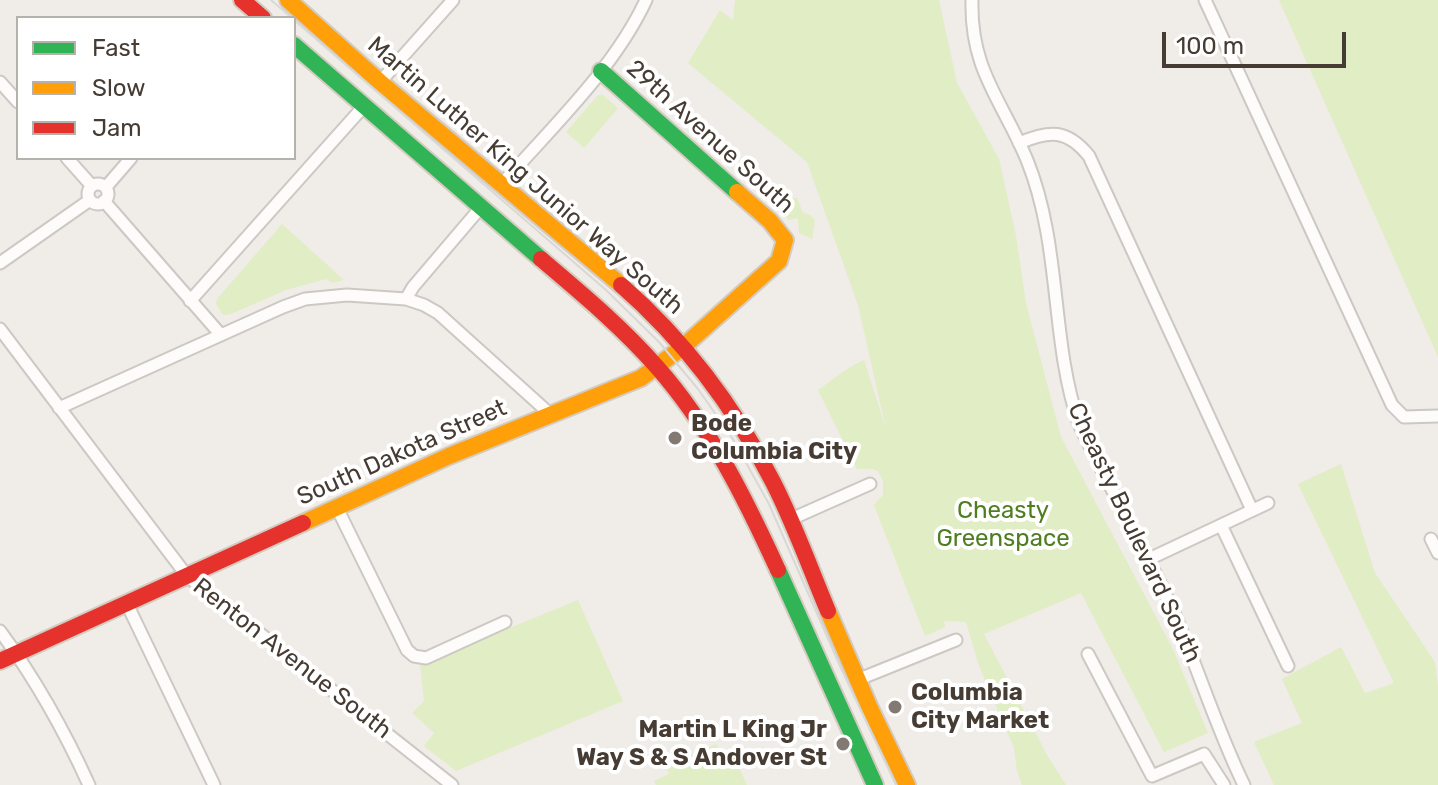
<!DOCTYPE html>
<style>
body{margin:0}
#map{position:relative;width:1438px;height:785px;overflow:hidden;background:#f0ece7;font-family:Rubik,sans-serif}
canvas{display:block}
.legend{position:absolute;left:16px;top:16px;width:280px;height:144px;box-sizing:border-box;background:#fff;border:2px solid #b5b1ad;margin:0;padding:10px 14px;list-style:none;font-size:24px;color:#463c33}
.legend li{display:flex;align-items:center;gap:16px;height:40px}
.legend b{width:40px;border:2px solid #b5b1ad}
.scale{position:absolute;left:1162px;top:32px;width:184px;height:36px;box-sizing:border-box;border:4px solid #463c33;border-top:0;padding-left:10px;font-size:24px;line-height:28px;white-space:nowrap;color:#463c33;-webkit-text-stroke:6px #fff;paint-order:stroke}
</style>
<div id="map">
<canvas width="1438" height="785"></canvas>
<ul class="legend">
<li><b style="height:10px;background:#30b455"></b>Fast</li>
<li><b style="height:10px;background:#ff9f0a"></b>Slow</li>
<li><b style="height:10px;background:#e5322d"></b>Jam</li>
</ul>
<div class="scale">100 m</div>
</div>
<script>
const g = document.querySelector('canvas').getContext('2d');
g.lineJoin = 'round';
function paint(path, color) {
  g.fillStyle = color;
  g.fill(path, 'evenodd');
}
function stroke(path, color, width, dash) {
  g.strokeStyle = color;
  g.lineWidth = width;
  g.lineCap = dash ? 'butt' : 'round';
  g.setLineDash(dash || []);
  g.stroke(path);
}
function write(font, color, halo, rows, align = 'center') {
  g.font = font + ' Rubik,sans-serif';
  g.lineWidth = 8;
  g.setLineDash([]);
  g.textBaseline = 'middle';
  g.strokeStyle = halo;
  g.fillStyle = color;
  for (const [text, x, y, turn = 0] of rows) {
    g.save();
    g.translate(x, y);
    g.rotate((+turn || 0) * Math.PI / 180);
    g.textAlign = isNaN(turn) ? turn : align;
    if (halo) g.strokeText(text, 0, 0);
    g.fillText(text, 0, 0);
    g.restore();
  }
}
const green = new Path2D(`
 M 735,0 L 939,0 L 957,83 L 999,159 L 1016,236 L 1026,303 L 1061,437 L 1173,649 L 1208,733 L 1164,752 L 1081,593 L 984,634 L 1047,755 L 1066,785 L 1022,785 L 1017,771 L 1014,748 L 979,666 L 966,622 L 944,621 L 945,627 L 925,636 L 874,505 L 883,495 L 883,481 L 878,471 L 873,469 L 857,469 L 818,390 C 834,379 846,368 864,360 L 886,429 L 858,305 L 807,162 L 688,63 L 720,10 L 733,20 Z
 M 1279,0 L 1438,0 L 1438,357 Z
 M 598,95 L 603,95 L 618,108 L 584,148 L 566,132 Z
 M 792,198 L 797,198 L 803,213 L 810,215 L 815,220 L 812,239 L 799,233 L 798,218 L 789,220 L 780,210 Z
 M 282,224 L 344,280 L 333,283 L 326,279 L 286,290 L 231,314 L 223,315 L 216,304 L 217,299 Z
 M 1341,464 L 1375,573 L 1435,662 L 1438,687 L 1438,785 L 1274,785 L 1254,742 L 1302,723 L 1282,679 L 1341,647 L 1365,693 L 1394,683 L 1298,484 Z
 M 578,600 L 623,701 L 456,771 L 424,746 L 434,733 L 412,713 L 424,701 L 420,665 Z
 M 716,744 L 721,754 L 731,750 L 747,785 L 656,785 L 654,781 L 669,774 L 666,767 Z`);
const street = new Path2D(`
 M 972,0 C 970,70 1002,100 1027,160 C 1062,247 1050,339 1079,424 C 1110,489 1146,550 1175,615 C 1199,671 1217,730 1244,785
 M 1205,0 L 1392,405 L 1404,417 L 1438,416
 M 0,82 L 18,102
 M 380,82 L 453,0
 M 1019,143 C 1050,130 1067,129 1089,156 L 1252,510
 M 67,158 L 91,185
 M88 194a10 10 0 1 1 20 0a10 10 0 1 1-20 0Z
 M 501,185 C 551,128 614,69 646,0
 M 106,187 L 131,158
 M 104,201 L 221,335
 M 0,263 L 90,200
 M 406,299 L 413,287 L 482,206
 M 190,301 L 364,106
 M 0,329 L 187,576 L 452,785
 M 59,408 L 283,307 L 305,299 L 347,295 L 406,299 L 424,305 L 438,313 L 550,414
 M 337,508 L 407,650 L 414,656 L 426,658 L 505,622
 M 789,520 L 870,484
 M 1221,525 L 1288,666
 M 1431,539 L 1438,553
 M 1149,559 L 1268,503
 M 127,604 L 214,785
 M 0,631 C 36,680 64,730 89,785
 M 1088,654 L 1152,776 L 1204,754 L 1224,785
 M 857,680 L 956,640`);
const fast = new Path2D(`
 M 294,45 L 541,259
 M 601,71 L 737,192
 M 778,570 L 875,785`);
const slow = new Path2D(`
 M 288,0 L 380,82 L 621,285
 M 303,523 L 449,456 L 641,378 L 683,347 L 779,261 L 785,240 L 770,221 L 737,192
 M 828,611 L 869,706 L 907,785`);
const jam = new Path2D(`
 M 242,0 L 263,18
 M 541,259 C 581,293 622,327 657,367 C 710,427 745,498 778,570
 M 621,285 C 684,340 735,408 773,482 C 794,523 810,568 828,611
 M 0,661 L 303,523`);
const tram = new Path2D(`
 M 271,0 L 292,18
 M 294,20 L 606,290 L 659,342 L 698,389 L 731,436 L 769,504 L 840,666 L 896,785`);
const markers = [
 [675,438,8,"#827a72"],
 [895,707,8,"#827a72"],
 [843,744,8,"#827a72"]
];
const streetNames = [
 ["29th Avenue South",710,137,42],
 ["Martin Luther King Junior Way South",525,176,41],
 ["South Dakota Street",402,453,-24],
 ["Cheasty Boulevard South",1134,533,65],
 ["Renton Avenue South",292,659,38]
];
const poiNames = [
 ["Bode",691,424],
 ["Columbia City",691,452],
 ["Columbia",911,693],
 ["City Market",911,721],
 ["Martin L King Jr",827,730,"right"],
 ["Way S & S Andover St",827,758,"right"]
];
const parkNames = [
 ["Cheasty",1003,511],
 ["Greenspace",1003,539]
];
paint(green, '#e1edc4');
stroke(street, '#ccc8c3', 15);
stroke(fast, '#d3cbc0', 20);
stroke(slow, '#d3cbc0', 20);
stroke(jam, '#d3cbc0', 20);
stroke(street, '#fdfcfb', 11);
stroke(fast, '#30b455', 16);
stroke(slow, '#ff9f0a', 16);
stroke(jam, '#e5322d', 16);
stroke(tram, '#d8d8d7', 2);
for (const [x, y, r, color] of markers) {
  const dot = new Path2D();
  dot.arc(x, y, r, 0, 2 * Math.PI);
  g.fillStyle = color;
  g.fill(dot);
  stroke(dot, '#fff', 3);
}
write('24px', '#463c33', '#fff', streetNames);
write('bold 24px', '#463c33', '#fff', poiNames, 'left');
write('24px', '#4e7e20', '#fff', parkNames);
</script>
